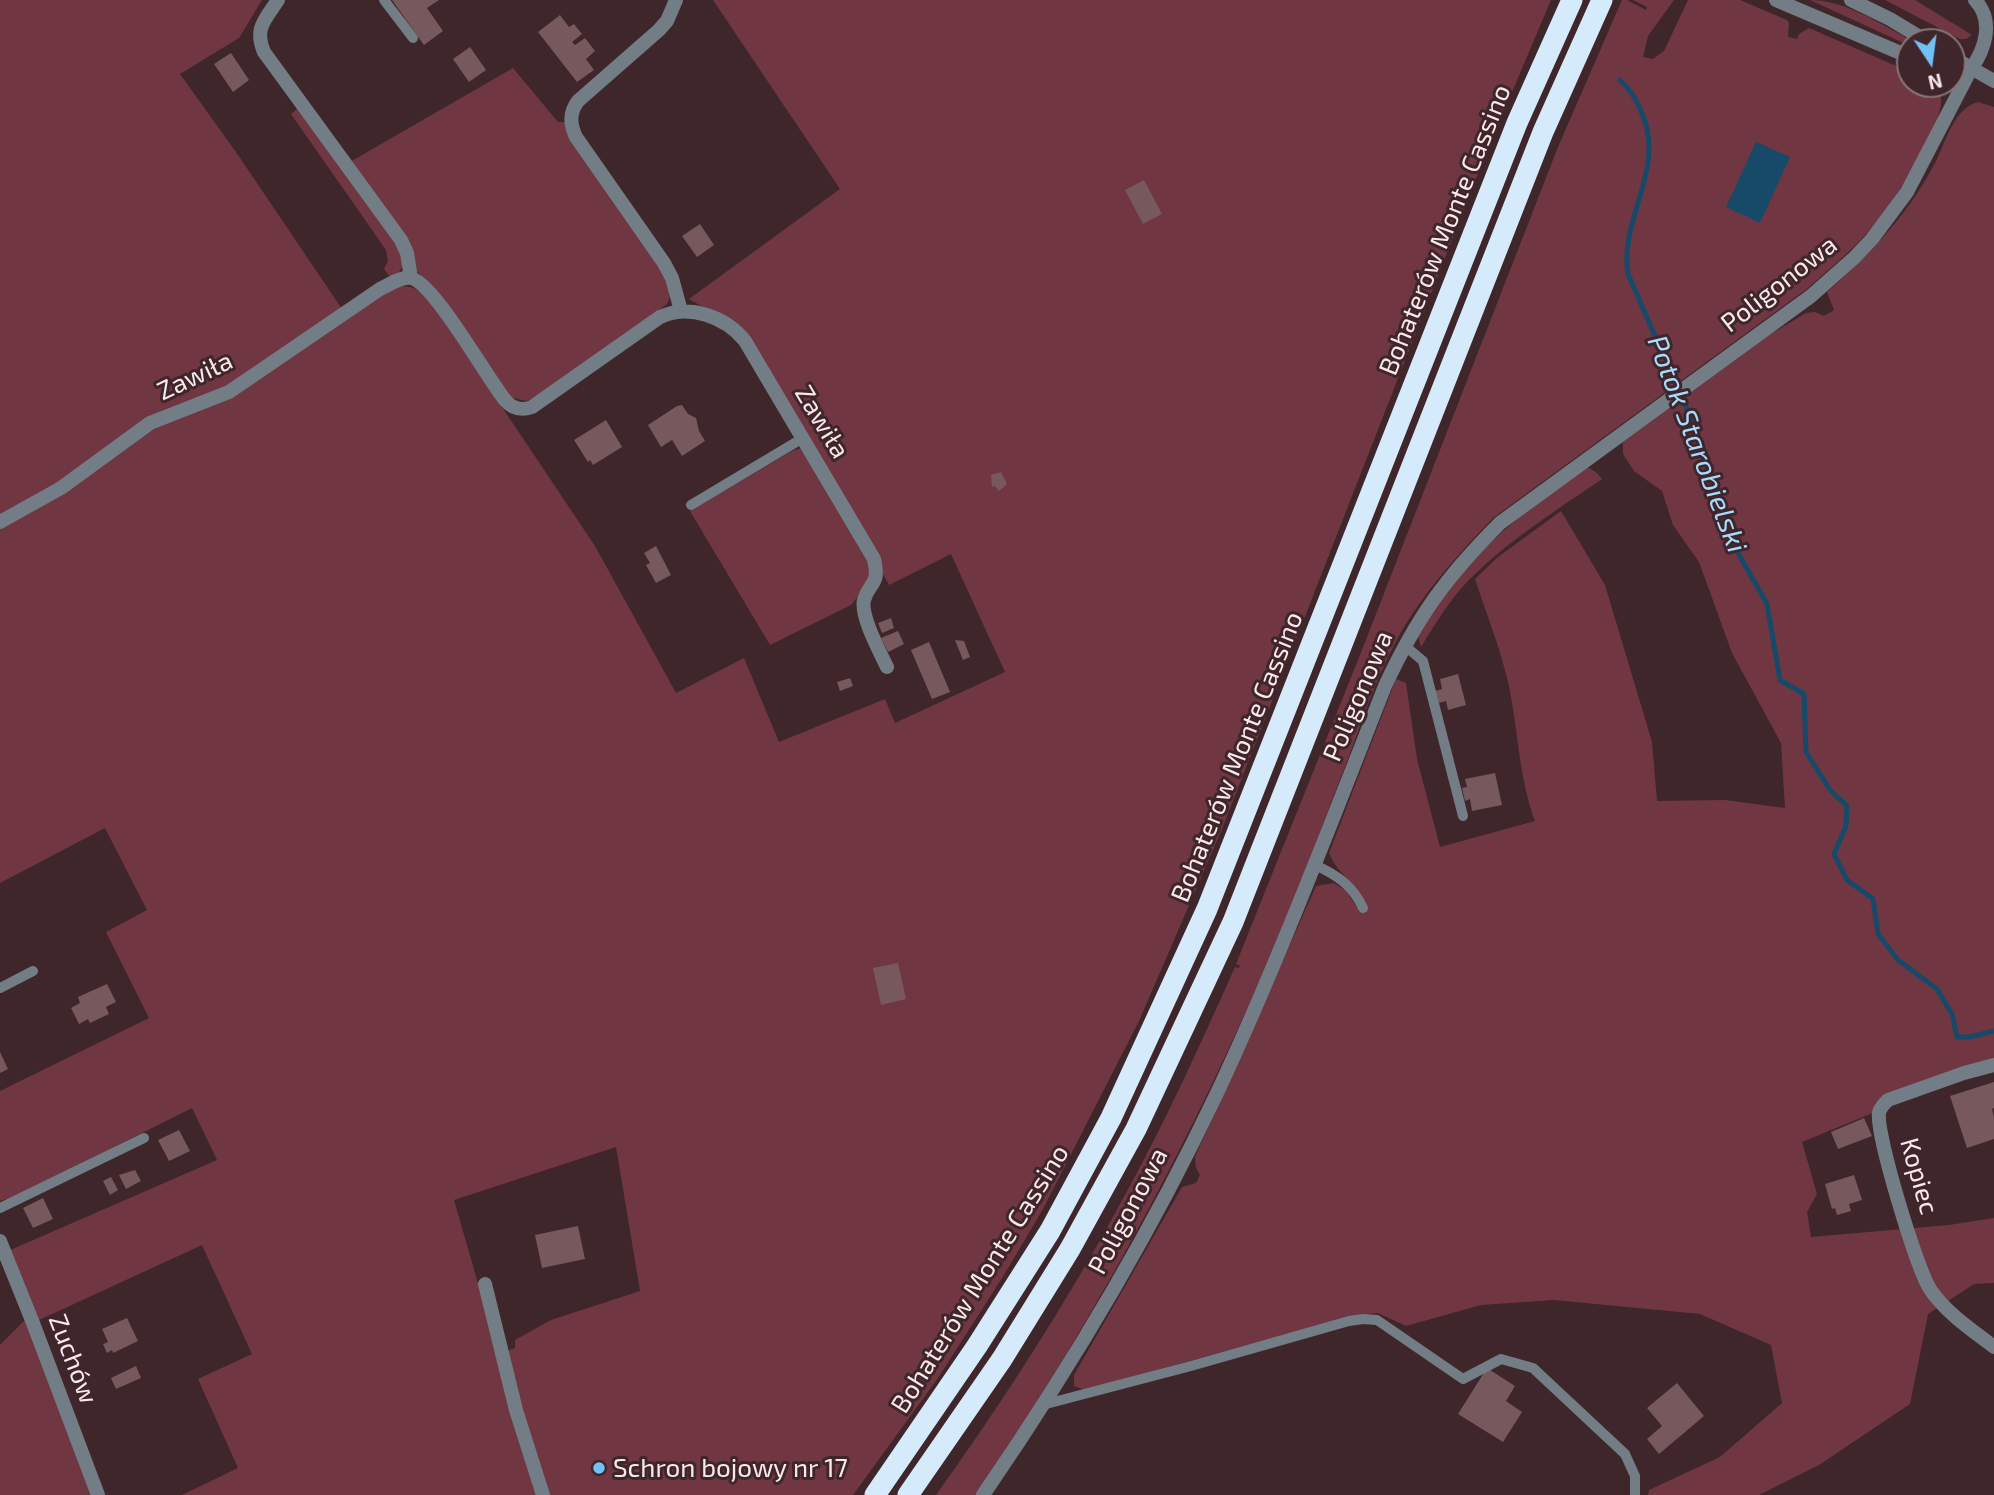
<!DOCTYPE html>
<meta charset="utf-8">
<style>
body{margin:0}
#map{position:relative;width:1994px;height:1495px;overflow:hidden;background:#3f262b;font-family:"Exo 2",sans-serif}
canvas{display:block}
.north{position:absolute;left:1896px;top:28px;width:70px;height:70px;box-sizing:border-box;background:#3f262b;border:2px solid #8a7477;border-radius:50%;rotate:167deg;font-size:19px;font-weight:700;line-height:28px;text-align:center;color:#fae8ea}
.north::after{content:'';display:block;margin:auto;width:24px;height:32px;background:#71c1f5;clip-path:polygon(50% 0,100% 100%,50% 72%,0 100%)}
</style>
<div id="map">
<canvas width="1994" height="1495"></canvas>
<div class="north">N</div>
</div>
<script>
const g = document.querySelector('canvas').getContext('2d');
g.lineJoin = 'round';
function paint(path, color) {
  g.fillStyle = color;
  g.fill(path, 'evenodd');
}
function stroke(path, color, width, dash) {
  g.strokeStyle = color;
  g.lineWidth = width;
  g.lineCap = dash ? 'butt' : 'round';
  g.setLineDash(dash || []);
  g.stroke(path);
}
function write(font, color, halo, rows, align = 'center') {
  g.font = font + ' "Exo 2",sans-serif';
  g.lineWidth = 6;
  g.setLineDash([]);
  g.textBaseline = 'middle';
  g.strokeStyle = halo;
  g.fillStyle = color;
  for (const [text, x, y, turn = 0] of rows) {
    g.save();
    g.translate(x, y);
    g.rotate((+turn || 0) * Math.PI / 180);
    g.textAlign = isNaN(turn) ? turn : align;
    if (halo) g.strokeText(text, 0, 0);
    g.fillText(text, 0, 0);
    g.restore();
  }
}
const green = new Path2D(`
 M 0,0 L 262,0 L 239,38 L 180,74 L 238,155 L 342,309 L 228,388 L 89,464 L 0,517 Z
 M 713,0 L 1551,0 L 1484,158 L 1222,829 L 1139,1021 L 1043,1209 L 1004,1275 L 938,1378 L 853,1495 L 547,1495 L 506,1351 L 515,1348 L 515,1340 L 551,1320 L 640,1291 L 616,1147 L 454,1200 L 539,1495 L 182,1495 L 238,1468 L 198,1379 L 252,1354 L 202,1245 L 37,1321 L 8,1251 L 217,1160 L 192,1108 L 16,1196 L 0,1201 L 0,1091 L 149,1018 L 106,932 L 147,910 L 105,828 L 0,883 L 0,526 L 132,439 L 176,417 L 394,287 C 412,284 419,289 431,301 L 595,546 L 676,693 L 744,658 L 779,742 L 885,699 L 895,723 L 1005,672 L 951,554 L 889,585 L 745,331 L 689,299 L 840,189 Z
 M 1622,0 L 1627,0 L 1646,10 L 1647,7 L 1633,0 L 1674,0 L 1648,36 L 1643,57 L 1653,59 L 1664,51 L 1688,0 L 1740,0 L 1787,20 L 1789,23 L 1788,37 L 1797,39 L 1799,34 L 1809,28 L 1910,72 L 1910,84 L 1937,84 C 1940,91 1942,98 1941,105 C 1934,143 1893,203 1868,232 C 1850,252 1828,270 1808,288 L 1493,518 C 1463,549 1435,580 1411,616 C 1382,660 1366,711 1348,759 C 1319,834 1291,909 1259,982 C 1180,1161 1086,1333 976,1495 L 936,1495 C 1023,1374 1102,1246 1168,1112 C 1191,1065 1213,1016 1235,967 L 1239,968 L 1240,966 L 1236,964 L 1360,655 L 1558,147 Z
 M 1810,0 C 1846,0 1882,25 1914,42 L 1910,42 L 1910,46 Z
 M 1885,0 L 1915,0 L 1972,35 L 1966,39 L 1960,39 Z
 M 513,68 L 558,122 L 565,122 L 660,265 C 666,278 675,291 667,304 L 534,398 L 526,401 L 510,397 L 438,294 L 416,270 L 350,162 Z
 M 1978,102 L 1994,107 L 1994,1062 L 1886,1097 L 1875,1103 L 1875,1112 L 1802,1142 L 1817,1194 L 1807,1212 L 1811,1237 L 1949,1225 L 1994,1218 L 1994,1283 L 1974,1284 L 1928,1314 L 1910,1404 L 1819,1465 L 1759,1495 L 1648,1495 L 1649,1490 L 1720,1457 L 1782,1403 L 1771,1345 L 1700,1314 L 1554,1300 L 1481,1305 L 1406,1326 L 1378,1313 L 1348,1317 L 1085,1390 L 1074,1386 L 1074,1375 L 1182,1187 L 1196,1183 L 1200,1175 L 1196,1168 L 1195,1157 L 1316,886 L 1334,883 L 1346,891 L 1360,912 L 1368,908 C 1357,884 1338,875 1329,853 L 1396,679 L 1406,683 L 1417,759 L 1440,847 L 1535,821 C 1519,779 1518,727 1508,682 C 1500,647 1486,613 1475,579 L 1498,557 L 1561,511 L 1605,585 L 1652,742 L 1657,801 L 1725,800 L 1785,808 L 1781,743 L 1732,653 L 1699,562 L 1673,525 L 1662,491 L 1634,471 L 1623,454 L 1623,442 L 1771,334 L 1806,313 L 1815,312 L 1824,316 L 1834,310 L 1827,292 C 1869,256 1911,211 1936,161 C 1946,141 1954,108 1978,102 Z
 M 297,109 L 398,242 L 404,264 L 399,272 L 390,277 L 384,269 L 388,261 L 386,250 L 291,114 Z
 M 802,448 L 869,561 L 871,580 L 851,605 L 770,645 L 690,511 L 792,451 Z
 M 1588,467 L 1597,473 L 1602,479 C 1558,509 1514,537 1476,573 C 1453,594 1437,621 1421,647 L 1418,636 C 1433,612 1449,588 1468,566 C 1502,527 1546,497 1588,467 Z
 M 26,1319 L 94,1495 L 0,1495 L 0,1345 Z`);
const water = new Path2D(`
 M 1756,142 L 1790,157 L 1760,223 L 1726,207 Z`);
const stream = new Path2D(`
 M 1620,80 C 1632,91 1638,102 1643,116 C 1665,170 1619,220 1628,274 L 1692,421 L 1728,535 L 1767,604 L 1780,680 L 1804,694 L 1806,752 L 1830,790 L 1847,806 L 1846,826 L 1834,854 L 1847,880 L 1873,899 L 1878,934 L 1898,960 L 1937,989 L 1952,1014 L 1957,1037 L 1970,1037 L 1994,1031`);
const building = new Path2D(`
 M 392,0 L 439,0 L 427,8 L 443,31 L 424,45 Z
 M 560,15 L 569,27 L 574,24 L 582,34 L 572,42 L 575,45 L 585,38 L 595,51 L 586,59 L 594,70 L 577,82 L 538,32 Z
 M 470,47 L 486,70 L 469,82 L 453,59 Z
 M 231,53 L 249,80 L 233,92 L 214,64 Z
 M 1144,180 L 1162,214 L 1143,224 L 1125,190 Z
 M 700,224 L 714,245 L 697,257 L 682,236 Z
 M 682,405 L 688,414 L 696,418 L 699,431 L 705,441 L 682,456 L 672,440 L 661,447 L 648,425 L 677,406 Z
 M 606,420 L 622,447 L 593,465 L 590,460 L 588,462 L 574,440 Z
 M 1001,472 L 1007,484 L 999,491 L 995,486 L 992,487 L 991,475 Z
 M 656,546 L 671,575 L 656,583 L 646,565 L 650,563 L 644,553 Z
 M 891,618 L 894,628 L 882,633 L 878,623 Z
 M 898,631 L 904,644 L 888,652 L 881,638 Z
 M 955,640 L 964,641 L 970,657 L 963,660 Z
 M 929,642 L 950,692 L 932,699 L 911,650 Z
 M 1458,674 L 1466,705 L 1448,710 L 1446,701 L 1439,703 L 1435,691 L 1442,689 L 1440,679 Z
 M 850,678 L 853,686 L 840,691 L 837,682 Z
 M 1495,773 L 1502,805 L 1472,811 L 1470,799 L 1465,801 L 1462,788 L 1467,787 L 1465,779 Z
 M 898,963 L 906,999 L 881,1005 L 873,968 Z
 M 107,984 L 116,1002 L 106,1007 L 109,1014 L 90,1023 L 88,1019 L 79,1024 L 71,1008 L 80,1003 L 78,997 Z
 M 0,1052 L 8,1069 L 0,1073 Z
 M 1994,1082 L 1994,1108 L 1992,1109 L 1994,1117 L 1994,1139 L 1967,1148 L 1950,1096 Z
 M 1864,1118 L 1872,1136 L 1838,1149 L 1831,1132 Z
 M 179,1130 L 190,1151 L 169,1161 L 158,1140 Z
 M 135,1170 L 141,1181 L 126,1189 L 119,1175 Z
 M 1854,1175 L 1862,1200 L 1849,1204 L 1851,1211 L 1837,1215 L 1835,1208 L 1832,1209 L 1825,1184 Z
 M 111,1177 L 118,1190 L 110,1195 L 103,1181 Z
 M 43,1198 L 53,1219 L 33,1228 L 23,1208 Z
 M 578,1226 L 585,1259 L 542,1268 L 535,1235 Z
 M 127,1318 L 138,1341 L 113,1353 L 112,1350 L 107,1353 L 103,1344 L 108,1342 L 102,1329 Z
 M 136,1366 L 141,1378 L 116,1389 L 111,1378 Z
 M 1487,1368 L 1515,1386 L 1506,1401 L 1522,1412 L 1503,1442 L 1458,1414 Z
 M 1677,1383 L 1704,1416 L 1659,1454 L 1647,1439 L 1662,1426 L 1647,1408 Z
 M 599,1460 L 607,1466 L 600,1476 L 592,1471 Z`);
const service = new Path2D(`
 M 384,0 L 413,38
 M 691,505 L 803,438
 M 1404,645 L 1423,661 L 1463,816
 M 1315,865 C 1337,875 1353,886 1363,908
 M 0,988 L 33,971
 M 0,1208 L 144,1138
 M 1046,1404 L 1191,1366 L 1349,1321 L 1363,1319 L 1377,1320 L 1463,1379 L 1501,1359 L 1533,1368 L 1625,1454 L 1635,1476 L 1635,1495`);
const minor = new Path2D(`
 M 278,0 C 265,20 254,28 264,52 L 401,240 L 407,253 L 411,278
 M 676,0 L 667,21 L 659,30 L 578,101 C 569,113 570,124 576,137 L 664,263 L 672,278 L 681,311
 M 0,522 L 61,488 L 150,423 L 229,392 L 380,289 C 389,285 401,276 411,278 C 434,283 487,378 505,400 C 513,409 521,411 532,407 L 660,317 C 689,304 725,316 745,341 L 874,559 C 880,587 870,580 864,600 C 860,616 880,652 887,667
 M 1994,1065 L 1964,1073 L 1888,1100 C 1884,1104 1880,1107 1879,1113 C 1876,1135 1917,1269 1930,1289 C 1946,1313 1972,1330 1994,1347
 M 0,1241 L 33,1323 L 98,1495
 M 485,1284 L 516,1410 L 543,1495
 M 983,1495 C 1071,1367 1151,1233 1217,1093 C 1279,960 1331,823 1385,686 C 1417,617 1446,577 1500,523 L 1811,296 L 1854,258 L 1872,239 L 1907,192 L 1971,69 C 1986,48 1994,20 1975,0`);
const tertiary = new Path2D(`
 M 1776,0 L 1910,57
 M 1851,0 L 1890,19 L 1928,42
 M 1952,57 L 1994,81`);
const motorway = new Path2D(`
 M 875,1495 L 977,1346 L 1050,1231 L 1111,1118 L 1207,909 L 1517,123 L 1572,0
 M 908,1495 L 1002,1359 L 1070,1249 L 1136,1129 L 1233,922 L 1543,132 L 1602,0`);
const markers = [
 [599,1468,7,"#71c1f5"]
];
const streetNames = [
 ["Bohaterów Monte Cassino",1445,230,-68],
 ["Poligonowa",1779,284,-38],
 ["Zawiła",195,376,-25],
 ["Zawiła",822,422,59],
 ["Poligonowa",1358,696,-67],
 ["Bohaterów Monte Cassino",1237,757,-68],
 ["Kopiec",1919,1176,74],
 ["Poligonowa",1128,1211,-62],
 ["Bohaterów Monte Cassino",980,1279,-58],
 ["Zuchów",73,1359,69]
];
const poiNames = [
 ["Schron bojowy nr 17",613,1468]
];
const waterNames = [
 ["Potok Starobielski",1697,444,69]
];
paint(green, '#703743');
paint(water, '#164a68');
stroke(stream, '#164a68', 5);
paint(building, '#76585d');
stroke(service, '#727d85', 10);
stroke(minor, '#727d85', 14);
stroke(tertiary, '#727d85', 14);
stroke(motorway, '#d5ebfb', 21);
for (const [x, y, r, color] of markers) {
  const dot = new Path2D();
  dot.arc(x, y, r, 0, 2 * Math.PI);
  g.fillStyle = color;
  g.fill(dot);
  stroke(dot, '#3f262b', 2.5);
}
write('26px', '#fae8ea', '#3f262b', streetNames);
write('26px', '#fae8ea', '#3f262b', poiNames, 'left');
write('italic 28px', '#a7dbff', '#3f262b', waterNames);
</script>
